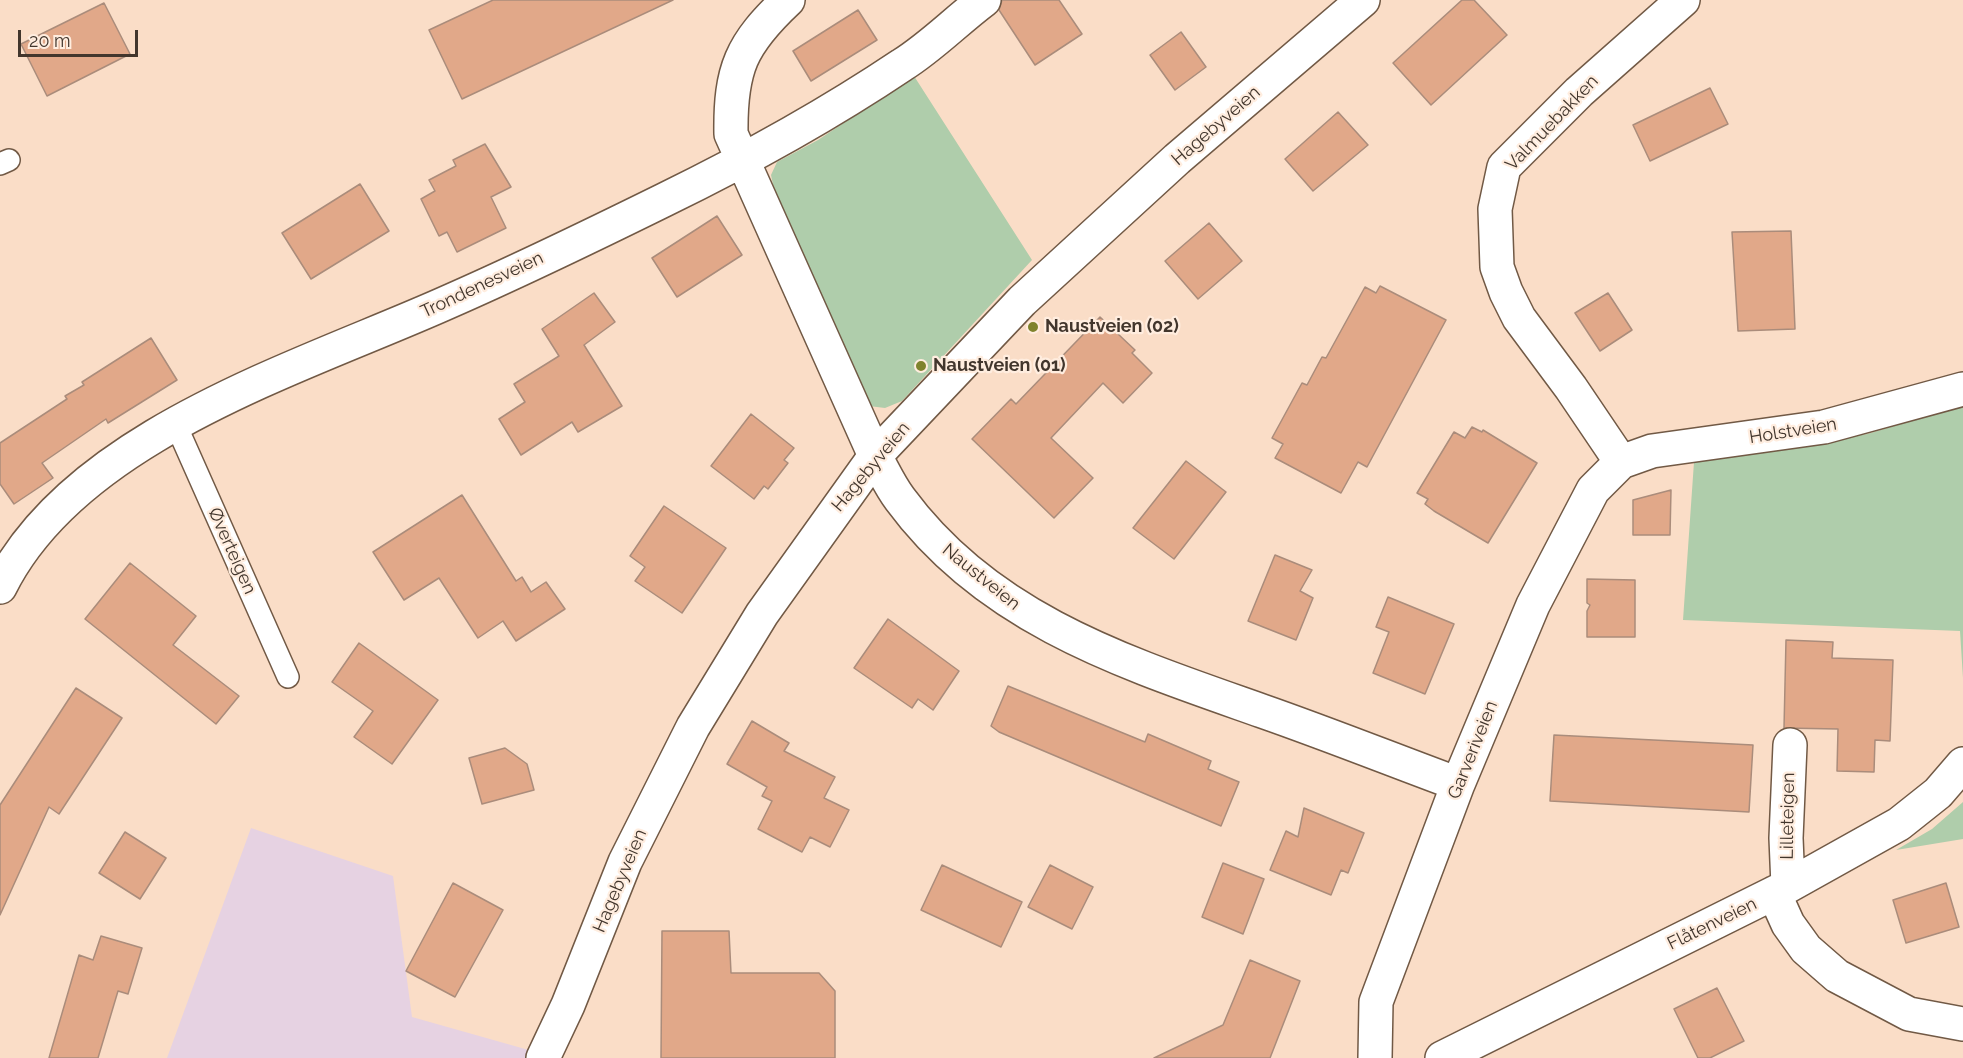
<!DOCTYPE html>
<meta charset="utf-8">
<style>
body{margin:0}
#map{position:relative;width:1963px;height:1058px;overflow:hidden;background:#faddc7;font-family:Raleway,sans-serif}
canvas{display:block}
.scale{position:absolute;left:18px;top:30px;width:120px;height:27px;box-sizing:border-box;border:3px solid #42362d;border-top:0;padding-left:8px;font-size:18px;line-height:21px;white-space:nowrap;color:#42362d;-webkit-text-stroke:4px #ffeddf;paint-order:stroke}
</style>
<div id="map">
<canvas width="1963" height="1058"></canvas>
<div class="scale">20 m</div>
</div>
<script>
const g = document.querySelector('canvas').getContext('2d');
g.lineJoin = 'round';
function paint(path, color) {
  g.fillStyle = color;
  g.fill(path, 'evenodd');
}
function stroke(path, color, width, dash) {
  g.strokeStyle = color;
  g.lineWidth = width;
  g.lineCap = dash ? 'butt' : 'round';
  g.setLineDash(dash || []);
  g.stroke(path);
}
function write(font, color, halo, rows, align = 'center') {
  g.font = font + ' Raleway,sans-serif';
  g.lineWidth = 4.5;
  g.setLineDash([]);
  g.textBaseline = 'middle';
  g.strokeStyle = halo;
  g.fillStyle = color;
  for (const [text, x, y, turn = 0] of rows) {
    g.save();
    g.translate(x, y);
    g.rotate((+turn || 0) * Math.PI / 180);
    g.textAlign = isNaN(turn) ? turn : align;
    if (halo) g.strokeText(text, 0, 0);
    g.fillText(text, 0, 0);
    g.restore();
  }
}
const commercial = new Path2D(`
 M 251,828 L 393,876 L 412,1017 L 557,1058 L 167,1058 Z`);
const green = new Path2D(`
 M 914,76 L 1032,260 L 902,401 L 885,408 L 869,406 L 775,194 L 771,175 L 777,162 L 818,140 Z
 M 1963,406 L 1963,678 L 1960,631 L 1683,620 L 1694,462 L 1867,434 Z
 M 1963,802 L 1963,839 L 1896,850 L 1932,829 Z`);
const building = new Path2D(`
 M 493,0 L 673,0 L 462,99 L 429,30 Z
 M 1002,0 L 1059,0 L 1082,34 L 1035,65 L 999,10 Z
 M 1462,0 L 1474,0 L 1507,35 L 1431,105 L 1393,63 Z
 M 104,3 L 130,54 L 47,96 L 21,44 Z
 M 858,10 L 877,40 L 811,81 L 793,51 Z
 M 1181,32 L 1206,67 L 1175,90 L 1150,55 Z
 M 1710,88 L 1728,124 L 1650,161 L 1633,125 Z
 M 1338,112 L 1368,145 L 1313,191 L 1285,159 Z
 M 485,144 L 511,187 L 491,197 L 506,228 L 457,252 L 447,232 L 439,236 L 421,199 L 435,191 L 429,180 L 456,166 L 453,160 Z
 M 360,184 L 389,231 L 311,279 L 282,233 Z
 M 717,216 L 742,255 L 677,297 L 652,258 Z
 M 1209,223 L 1242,261 L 1198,299 L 1165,261 Z
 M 1791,231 L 1795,329 L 1738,331 L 1732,232 Z
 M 1380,286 L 1446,320 L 1367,467 L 1358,462 L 1341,493 L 1275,458 L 1283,444 L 1272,438 L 1302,383 L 1307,385 L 1322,357 L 1326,358 L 1365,287 L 1376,293 Z
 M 594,293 L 615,322 L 584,345 L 622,406 L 578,432 L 572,422 L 521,455 L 499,419 L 525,402 L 514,384 L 559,356 L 542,329 Z
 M 1608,293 L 1632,330 L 1600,351 L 1575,313 Z
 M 1100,317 L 1135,350 L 1132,353 L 1152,373 L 1123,403 L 1103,383 L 1051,438 L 1093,478 L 1054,518 L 972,439 L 1011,399 L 1016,404 Z
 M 151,338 L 177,380 L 108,423 L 106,419 L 42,463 L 53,478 L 14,504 L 0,484 L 0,443 L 67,399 L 65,396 L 84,385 L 82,382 Z
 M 751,414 L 794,448 L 784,460 L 788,463 L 768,489 L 764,486 L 754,499 L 711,466 Z
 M 1472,427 L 1482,432 L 1483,430 L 1537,463 L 1488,543 L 1434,511 L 1425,504 L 1428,499 L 1417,493 L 1454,432 L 1465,438 Z
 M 1186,461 L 1226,492 L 1174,559 L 1133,528 Z
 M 1671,490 L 1670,535 L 1633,535 L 1633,500 Z
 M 462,495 L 516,581 L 522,577 L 531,592 L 546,582 L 565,609 L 516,641 L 503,621 L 478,638 L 439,578 L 404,600 L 373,552 Z
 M 664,506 L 726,548 L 682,613 L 635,581 L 645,567 L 630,556 Z
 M 1275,555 L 1312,570 L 1300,591 L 1313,598 L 1296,640 L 1248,621 Z
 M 130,563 L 196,616 L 173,645 L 239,696 L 216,724 L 85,619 Z
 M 1587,579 L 1635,580 L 1635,637 L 1587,637 L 1587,611 L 1590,605 L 1587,603 Z
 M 1388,597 L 1454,624 L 1425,694 L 1373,673 L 1389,632 L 1376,627 Z
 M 888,619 L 959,671 L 933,710 L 918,699 L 912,708 L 854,668 Z
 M 1786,640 L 1833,642 L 1832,658 L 1893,660 L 1890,741 L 1875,740 L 1874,772 L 1837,771 L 1838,729 L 1784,728 Z
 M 359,643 L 438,700 L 392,764 L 354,737 L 373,711 L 332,682 Z
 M 1008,686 L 1145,742 L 1148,734 L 1211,761 L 1208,769 L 1239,782 L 1221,826 L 999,732 L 991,726 Z
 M 76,688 L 122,718 L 59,814 L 49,807 L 0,915 L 0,805 Z
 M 752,721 L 789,743 L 784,751 L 835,777 L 824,798 L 849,810 L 830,847 L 810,837 L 802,852 L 758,829 L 772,801 L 762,796 L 767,787 L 727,764 Z
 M 1554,735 L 1753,745 L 1749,812 L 1550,801 Z
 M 505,748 L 527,764 L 534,790 L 482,804 L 469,758 Z
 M 1304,808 L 1364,833 L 1348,873 L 1341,870 L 1331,895 L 1270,870 L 1286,831 L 1298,837 Z
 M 125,832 L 166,858 L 140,899 L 99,873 Z
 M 1223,863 L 1264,879 L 1243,934 L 1202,917 Z
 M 942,865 L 1022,902 L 1001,947 L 921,910 Z
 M 1050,865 L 1093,887 L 1072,929 L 1028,907 Z
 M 453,883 L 503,910 L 455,997 L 406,971 Z
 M 1946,883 L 1959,927 L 1906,943 L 1893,900 Z
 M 662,931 L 729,931 L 731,973 L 819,973 L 835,991 L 835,1058 L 661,1058 Z
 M 101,936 L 142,948 L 128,994 L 118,991 L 98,1058 L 49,1058 L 79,955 L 93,960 Z
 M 1250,960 L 1300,981 L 1270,1058 L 1154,1058 L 1223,1025 Z
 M 1717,988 L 1744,1041 L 1710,1058 L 1698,1058 L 1674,1009 Z`);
const lane = new Path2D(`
 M 0,164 L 9,160
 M 176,425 L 288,677`);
const street = new Path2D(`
 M 788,0 C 741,44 730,69 731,134 L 875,456 C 883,470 890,486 900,499 C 989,620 1126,663 1262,711 C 1328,734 1393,760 1458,784
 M 1621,462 L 1571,388 L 1519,318 L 1506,292 L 1497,267 L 1495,209 L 1504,167 L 1579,92 L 1683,0
 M 0,587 C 75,435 303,367 448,302 C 521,270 593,235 664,200 C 746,160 826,116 902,65 C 931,47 956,21 984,0
 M 1788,886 L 1786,838 L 1790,745
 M 1774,893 L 1788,924 L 1806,949 L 1837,976 L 1909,1014 L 1963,1024
 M 1375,1058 L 1376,1002 L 1458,784 L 1533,605 L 1593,490 L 1621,462 L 1652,451 L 1824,427 L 1963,389
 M 1442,1058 L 1788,886 L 1899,824 L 1938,793 L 1963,764`);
const secondary = new Path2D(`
 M 543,1058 L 568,1005 L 625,862 L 693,727 L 762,614 L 875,456 L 1022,301 L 1177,159 L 1363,0`);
const markers = [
 [1033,327,6,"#7f832d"],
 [921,366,6,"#7f832d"]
];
const streetNames = [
 ["Valmuebakken",1552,123,-46],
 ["Hagebyveien",1216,126,-41],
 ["Trondenesveien",482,285,-25],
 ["Holstveien",1793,431,-9],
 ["Hagebyveien",871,467,-50],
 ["Øverteigen",232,551,66],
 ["Naustveien",981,577,39],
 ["Garveriveien",1473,750,-68],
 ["Lilleteigen",1788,816,-89],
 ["Hagebyveien",620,881,-67],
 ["Flåtenveien",1712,924,-26]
];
const poiNames = [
 ["Naustveien (02)",1045,327],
 ["Naustveien (01)",933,366]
];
paint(commercial, '#e6d2e2');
paint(green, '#afcdab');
paint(building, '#e1a889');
stroke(building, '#aa8c7b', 1.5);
stroke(lane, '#715945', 24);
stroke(street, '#715945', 36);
stroke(secondary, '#715945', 36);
stroke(lane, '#fff', 21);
stroke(street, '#fff', 33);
stroke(secondary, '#fff', 33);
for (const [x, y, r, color] of markers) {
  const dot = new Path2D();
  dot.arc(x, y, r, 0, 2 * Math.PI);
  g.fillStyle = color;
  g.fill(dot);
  stroke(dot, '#ffeddf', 2);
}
write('18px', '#42362d', '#ffeddf', streetNames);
write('bold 18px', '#42362d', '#ffeddf', poiNames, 'left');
</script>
